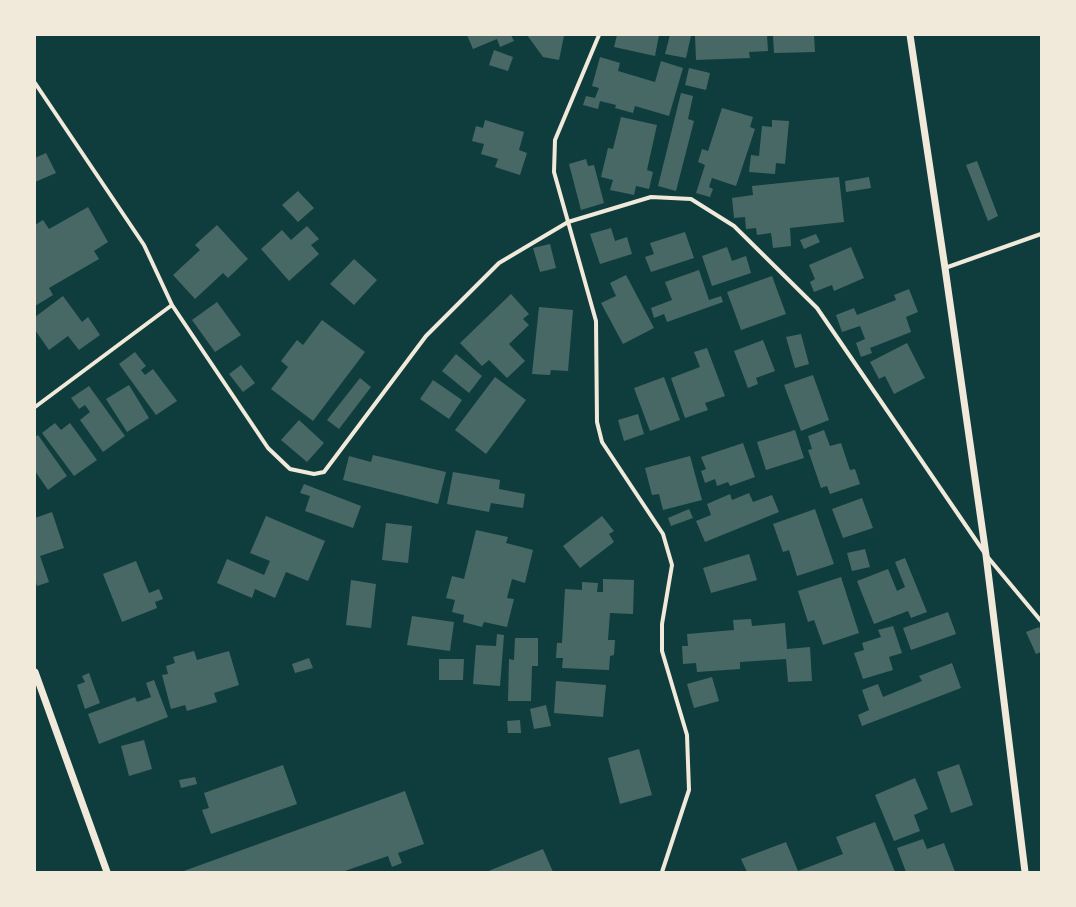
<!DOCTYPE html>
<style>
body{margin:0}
#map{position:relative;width:1076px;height:907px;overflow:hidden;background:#0f3d3e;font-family:Inter,sans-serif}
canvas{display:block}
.frame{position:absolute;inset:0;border:36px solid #f1e9da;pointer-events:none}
</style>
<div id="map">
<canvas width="1076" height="907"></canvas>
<div class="frame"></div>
</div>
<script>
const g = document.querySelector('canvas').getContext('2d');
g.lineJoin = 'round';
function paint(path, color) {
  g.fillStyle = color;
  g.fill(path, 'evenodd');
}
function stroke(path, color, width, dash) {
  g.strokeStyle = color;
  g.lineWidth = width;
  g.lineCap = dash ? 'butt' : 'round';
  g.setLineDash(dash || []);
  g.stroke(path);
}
const building = new Path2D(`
 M 467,35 L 511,35 L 514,41 L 500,47 L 497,39 L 473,49 Z
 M 527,35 L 564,36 L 559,60 L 543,57 Z
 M 617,35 L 659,35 L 655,56 L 614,47 Z
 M 670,35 L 691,36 L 686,58 L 665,54 Z
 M 695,35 L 767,35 L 768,51 L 749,52 L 750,58 L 696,60 Z
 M 773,35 L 814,35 L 815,52 L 774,53 Z
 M 494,50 L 513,57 L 508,71 L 489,65 Z
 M 600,57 L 620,63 L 618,71 L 655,82 L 661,61 L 683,68 L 669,116 L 635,106 L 633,113 L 615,108 L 616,105 L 600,101 L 598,109 L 583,105 L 586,96 L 595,98 L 599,88 L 592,86 Z
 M 689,68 L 710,73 L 706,90 L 685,85 Z
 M 681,93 L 693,96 L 688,119 L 694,121 L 676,191 L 658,186 Z
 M 722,108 L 753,117 L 750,127 L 755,129 L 736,186 L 712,178 L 709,187 L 713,189 L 710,197 L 696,193 L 705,165 L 698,162 L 702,149 L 708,151 Z
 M 621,117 L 657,125 L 647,170 L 653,172 L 649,189 L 636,186 L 634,195 L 610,190 L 613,180 L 601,177 L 608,148 L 613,149 Z
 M 485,120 L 524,132 L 519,150 L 527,153 L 520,175 L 495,167 L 498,159 L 481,154 L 484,144 L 472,141 L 476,126 L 483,128 Z
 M 772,120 L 789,121 L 785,164 L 776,163 L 775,174 L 749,172 L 751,155 L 759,156 L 762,126 L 772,127 Z
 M 46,153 L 56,173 L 35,182 L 35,158 Z
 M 586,159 L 588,166 L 594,165 L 604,203 L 581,210 L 569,164 Z
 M 977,161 L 998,216 L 988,221 L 966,165 Z
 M 839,177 L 844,222 L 790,228 L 791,246 L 773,248 L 771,233 L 757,235 L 756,228 L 746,229 L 745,217 L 734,218 L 732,198 L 753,195 L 752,186 Z
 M 869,177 L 871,188 L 846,192 L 845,181 Z
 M 298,191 L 314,208 L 298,222 L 282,205 Z
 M 88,207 L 108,242 L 94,251 L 99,259 L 49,288 L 53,295 L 35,306 L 35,225 L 43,220 L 49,229 Z
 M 217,225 L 248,259 L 228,278 L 223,273 L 195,299 L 173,275 L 200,250 L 195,245 Z
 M 307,226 L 319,239 L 311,245 L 319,254 L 289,281 L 261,249 L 282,230 L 291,240 Z
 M 611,228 L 615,241 L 627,237 L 632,254 L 600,264 L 590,234 Z
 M 685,232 L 694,258 L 651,272 L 645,257 L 654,254 L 650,243 Z
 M 816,234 L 820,242 L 804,249 L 800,240 Z
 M 550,244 L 556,268 L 540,272 L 533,248 Z
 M 727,247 L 732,261 L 746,256 L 751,273 L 712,286 L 702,256 Z
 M 851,247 L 864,278 L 834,291 L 832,285 L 814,292 L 810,282 L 815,279 L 809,265 Z
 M 354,259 L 377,280 L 354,305 L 330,284 Z
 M 699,270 L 709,300 L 721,296 L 723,302 L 667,322 L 664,314 L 654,318 L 651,308 L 672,300 L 665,282 Z
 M 626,275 L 654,328 L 623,344 L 601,303 L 616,296 L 610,283 Z
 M 772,276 L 786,314 L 741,330 L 727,292 Z
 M 909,289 L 918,312 L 906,317 L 911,332 L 870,348 L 872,353 L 861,357 L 856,343 L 865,339 L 860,326 L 842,332 L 836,315 L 854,308 L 857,315 L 896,300 L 894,295 Z
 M 511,294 L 529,314 L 523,319 L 529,325 L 509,344 L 525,361 L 507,378 L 489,360 L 482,366 L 460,343 Z
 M 63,296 L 82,322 L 88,317 L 100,335 L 79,350 L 68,336 L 49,350 L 35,330 L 35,317 Z
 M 217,302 L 241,335 L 215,352 L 192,320 Z
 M 539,307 L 573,310 L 568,371 L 551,370 L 550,375 L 532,374 Z
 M 322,320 L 365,352 L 313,421 L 271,389 L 288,367 L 281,361 L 297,340 L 303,345 Z
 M 801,334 L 809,364 L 795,368 L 786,337 Z
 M 763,340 L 775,371 L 756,378 L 758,384 L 748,388 L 734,351 Z
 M 907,343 L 925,378 L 894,394 L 885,376 L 879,379 L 870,362 Z
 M 707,348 L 725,396 L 705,403 L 708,410 L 685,418 L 671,378 L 700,367 L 694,352 Z
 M 135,352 L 146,366 L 141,370 L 145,375 L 153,369 L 177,401 L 156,415 L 119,364 Z
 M 456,354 L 482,376 L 469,393 L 442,371 Z
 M 241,365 L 255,383 L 243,392 L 229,374 Z
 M 813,375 L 829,420 L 801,431 L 784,385 Z
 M 495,377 L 526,400 L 486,454 L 455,430 Z
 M 664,377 L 680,420 L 650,431 L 634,388 Z
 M 360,378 L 371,387 L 339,429 L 327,420 Z
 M 433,380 L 462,400 L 449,419 L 420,399 Z
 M 129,385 L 149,418 L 127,432 L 106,399 Z
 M 89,386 L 125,436 L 103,452 L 80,420 L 90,412 L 85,405 L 79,409 L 71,398 Z
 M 638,414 L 644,434 L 624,441 L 618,420 Z
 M 299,420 L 324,443 L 307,462 L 281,440 Z
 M 55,423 L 61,430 L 70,423 L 97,460 L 74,476 L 42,433 Z
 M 795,430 L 804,458 L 766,470 L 757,442 Z
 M 824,430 L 830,446 L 841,443 L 850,470 L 855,469 L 860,484 L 830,494 L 827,486 L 821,488 L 808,450 L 812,449 L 808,436 Z
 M 38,435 L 67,476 L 48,490 L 35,471 L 35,437 Z
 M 743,443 L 755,477 L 730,486 L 728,482 L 717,486 L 715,479 L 705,483 L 701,471 L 706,469 L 701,457 Z
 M 373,455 L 446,472 L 438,504 L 343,480 L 349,456 L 371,462 Z
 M 690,456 L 702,500 L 663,510 L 659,494 L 652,495 L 645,468 Z
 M 453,472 L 500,480 L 499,489 L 525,494 L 523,508 L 491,503 L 489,512 L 447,504 Z
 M 304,484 L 361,506 L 353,528 L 305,511 L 310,496 L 300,493 Z
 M 749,493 L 753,502 L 772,495 L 779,512 L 705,542 L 696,521 L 711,515 L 707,504 L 730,494 L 732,500 Z
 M 862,498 L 873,528 L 843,538 L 832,509 Z
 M 689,509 L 693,518 L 671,526 L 668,518 Z
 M 815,509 L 834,564 L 797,576 L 789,550 L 783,552 L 773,524 Z
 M 52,512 L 64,548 L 40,556 L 49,582 L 37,586 L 35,579 L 35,518 Z
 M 266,516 L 325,541 L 308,581 L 286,572 L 275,598 L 255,589 L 252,598 L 217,583 L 227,559 L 264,575 L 270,561 L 250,553 Z
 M 602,516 L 614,531 L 609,534 L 614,542 L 580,568 L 563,546 Z
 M 386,523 L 412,526 L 408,563 L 382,560 Z
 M 476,530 L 508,537 L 506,543 L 533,550 L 525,583 L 512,579 L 507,598 L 514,599 L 507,627 L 484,622 L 482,627 L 463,622 L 464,615 L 452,612 L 455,600 L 446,598 L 452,576 L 464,579 Z
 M 865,549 L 870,567 L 852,571 L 847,553 Z
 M 749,554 L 757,580 L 711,593 L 703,568 Z
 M 905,558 L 927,612 L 911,618 L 908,611 L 874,624 L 857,581 L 888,569 L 897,591 L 905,587 L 895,562 Z
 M 136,561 L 149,593 L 159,589 L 163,599 L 155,602 L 157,608 L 122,622 L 103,574 Z
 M 841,577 L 859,633 L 823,645 L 814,620 L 808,622 L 798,591 Z
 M 603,579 L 634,580 L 633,614 L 610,613 L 608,640 L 615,640 L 614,655 L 610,656 L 609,670 L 562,668 L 563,658 L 556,658 L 557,643 L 562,643 L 565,589 L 582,590 L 582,582 L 598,583 L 597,592 L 603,592 Z
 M 351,580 L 376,584 L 371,628 L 346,625 Z
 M 948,612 L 956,634 L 911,650 L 903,628 Z
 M 412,616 L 454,622 L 450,651 L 407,645 Z
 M 751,619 L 752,626 L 785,623 L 787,649 L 810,647 L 812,681 L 788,682 L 786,659 L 740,662 L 740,669 L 697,672 L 696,663 L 683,664 L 682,646 L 688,646 L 687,634 L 734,630 L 733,620 Z
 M 893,626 L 902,653 L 889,657 L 893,670 L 863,679 L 854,653 L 864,650 L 862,643 L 881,637 L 878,630 Z
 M 1039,627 L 1041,631 L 1041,652 L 1036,654 L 1026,632 Z
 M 497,634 L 504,635 L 500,686 L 473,684 L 476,645 L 496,646 Z
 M 515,638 L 538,638 L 538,666 L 532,666 L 531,701 L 508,701 L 509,659 L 514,660 Z
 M 194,651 L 197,660 L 229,651 L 239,685 L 214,693 L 217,702 L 187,711 L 185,705 L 171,709 L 162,675 L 168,674 L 166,666 L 175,663 L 173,657 Z
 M 309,658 L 313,668 L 295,673 L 292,664 Z
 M 439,659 L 464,659 L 463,680 L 439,680 Z
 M 952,663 L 961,688 L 862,726 L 858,715 L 869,710 L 862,690 L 878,684 L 883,697 L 922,681 L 919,676 Z
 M 89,673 L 100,703 L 85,709 L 77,685 L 85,682 L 82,676 Z
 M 712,677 L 719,701 L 694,708 L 687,684 Z
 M 154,680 L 168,717 L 99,744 L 88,714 L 135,697 L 137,702 L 151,697 L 146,683 Z
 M 556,681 L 606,685 L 603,717 L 554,713 Z
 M 546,705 L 551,726 L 534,729 L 530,709 Z
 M 520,720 L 521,733 L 508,733 L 507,721 Z
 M 144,740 L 152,769 L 129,776 L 121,746 Z
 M 639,749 L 652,795 L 620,804 L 608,758 Z
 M 959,764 L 973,805 L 951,813 L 937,772 Z
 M 283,765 L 297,804 L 211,834 L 202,810 L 209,808 L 204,793 Z
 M 195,777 L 197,784 L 181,788 L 179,780 Z
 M 915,778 L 928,809 L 914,815 L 920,831 L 894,841 L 875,795 Z
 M 405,791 L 424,844 L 398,853 L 402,863 L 392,867 L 388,856 L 342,872 L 181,872 Z
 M 875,822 L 895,872 L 747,872 L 741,859 L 786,842 L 798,871 L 843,854 L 836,837 Z
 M 923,839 L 927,849 L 944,843 L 955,872 L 906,872 L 897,848 Z
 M 543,849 L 553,872 L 486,872 Z`);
const minor = new Path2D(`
 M 599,35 L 555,140 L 554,172 L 596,321 L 597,422 L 602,442 L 663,534 L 672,565 L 662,624 L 662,651 L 687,735 L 689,790 L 662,872
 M 35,83 L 144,245 L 172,305 L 268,448 L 290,469 L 314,474 L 324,472 L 426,336 L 499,263 L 568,222 L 651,197 L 691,199 L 734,226 L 817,308 L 986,555 L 1041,621
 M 945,268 L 1041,234
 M 35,407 L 172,305`);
const tertiary = new Path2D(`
 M 910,35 L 945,268 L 986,555 L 1025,872
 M 35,672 L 107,872`);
paint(building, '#486865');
stroke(minor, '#f1e9da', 4);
stroke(tertiary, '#f1e9da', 7);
</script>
